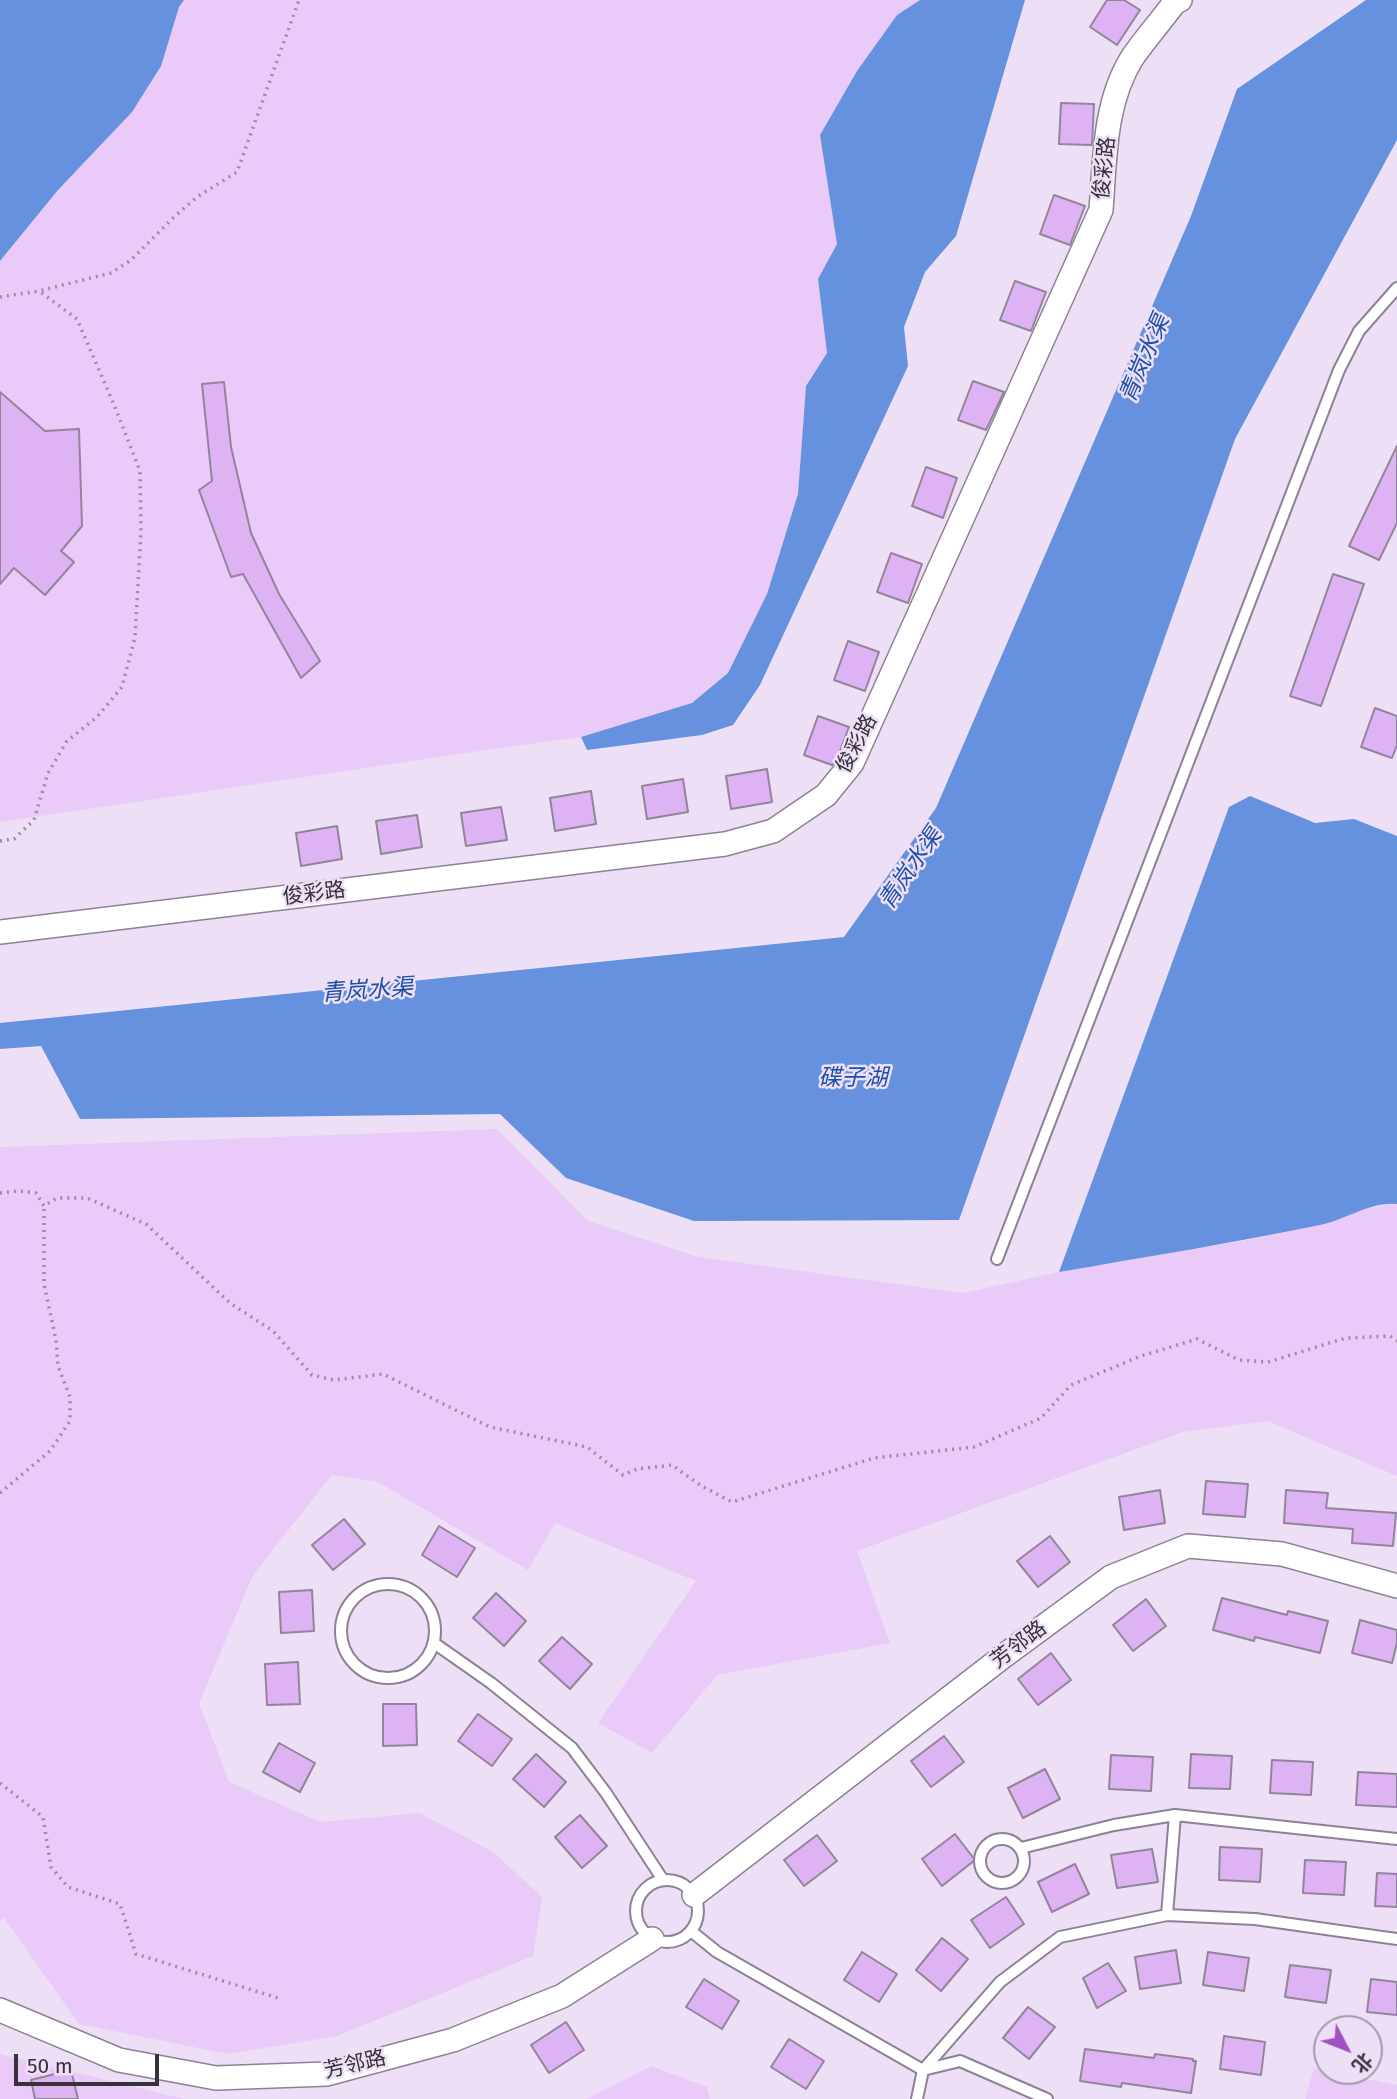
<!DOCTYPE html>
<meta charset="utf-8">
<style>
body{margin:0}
#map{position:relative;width:1397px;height:2099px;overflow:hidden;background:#eddff5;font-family:"Fira Sans","Noto Sans SC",sans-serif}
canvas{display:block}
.north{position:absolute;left:1313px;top:2015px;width:70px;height:70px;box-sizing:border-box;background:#eddff5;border:2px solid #a499aa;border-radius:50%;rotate:132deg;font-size:19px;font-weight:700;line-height:28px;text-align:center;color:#37313a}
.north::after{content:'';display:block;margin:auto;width:24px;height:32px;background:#a350c0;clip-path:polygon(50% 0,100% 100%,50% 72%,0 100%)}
.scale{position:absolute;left:14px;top:2054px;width:145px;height:32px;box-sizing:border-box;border:4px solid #37313a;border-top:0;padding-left:9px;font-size:21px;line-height:24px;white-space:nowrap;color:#37313a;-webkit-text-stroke:5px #eddff5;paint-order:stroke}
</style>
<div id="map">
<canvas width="1397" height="2099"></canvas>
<div class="north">北</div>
<div class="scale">50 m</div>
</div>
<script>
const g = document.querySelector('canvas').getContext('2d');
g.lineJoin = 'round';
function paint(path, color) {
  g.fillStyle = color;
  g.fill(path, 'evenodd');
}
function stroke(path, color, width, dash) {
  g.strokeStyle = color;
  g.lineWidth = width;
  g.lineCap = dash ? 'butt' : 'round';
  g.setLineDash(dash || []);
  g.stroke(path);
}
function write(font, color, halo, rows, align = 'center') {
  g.font = font + ' "Fira Sans","Noto Sans SC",sans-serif';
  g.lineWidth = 5;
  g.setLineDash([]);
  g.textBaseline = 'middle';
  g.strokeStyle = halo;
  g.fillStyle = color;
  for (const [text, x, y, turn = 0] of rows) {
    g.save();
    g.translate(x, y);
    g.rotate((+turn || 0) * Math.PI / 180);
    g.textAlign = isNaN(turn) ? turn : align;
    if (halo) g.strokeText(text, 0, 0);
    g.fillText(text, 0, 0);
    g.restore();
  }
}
const green = new Path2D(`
 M 184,0 L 920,0 L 897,15 L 857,71 L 820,135 L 837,244 L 818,279 L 827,353 L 806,386 L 798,494 L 767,594 L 728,673 L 693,703 L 581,737 L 486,750 L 0,822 L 0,261 L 58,190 Z
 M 497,1129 L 588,1221 L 698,1257 L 963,1293 L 1059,1272 L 1248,1240 L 1332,1222 L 1365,1209 L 1395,1203 L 1397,1204 L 1397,1476 L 1268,1421 L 1183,1432 L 857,1551 L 890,1643 L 717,1675 L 652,1753 L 598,1723 L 696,1581 L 555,1523 L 528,1570 L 378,1482 L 332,1475 L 253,1575 L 199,1703 L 229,1782 L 321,1822 L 420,1813 L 493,1852 L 542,1897 L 533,1956 L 337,2036 L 228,2054 L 79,2024 L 4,1918 L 0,1920 L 0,1147 Z
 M 0,2054 L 184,2099 L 0,2099 Z
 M 651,2066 L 707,2087 L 710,2099 L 587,2099 Z
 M 1314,2068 L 1397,2085 L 1397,2099 L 1305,2099 Z`);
const water = new Path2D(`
 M 0,0 L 184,0 L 179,7 L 161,66 L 132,112 L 58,190 L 0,261 Z
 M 920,0 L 1025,0 L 956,236 L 925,272 L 904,327 L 908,366 L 760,685 L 733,725 L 702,735 L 587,750 L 581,737 L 692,703 L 728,673 L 767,594 L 798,494 L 806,386 L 827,353 L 818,279 L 837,244 L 820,135 L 857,71 L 897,15 Z
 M 1366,0 L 1397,0 L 1397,140 L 1235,439 L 959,1220 L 694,1221 L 566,1178 L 500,1114 L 80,1119 L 41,1046 L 0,1049 L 0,1023 L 844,937 L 936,808 L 1191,216 L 1237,89 Z
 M 1250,796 L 1315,823 L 1354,819 L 1397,836 L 1397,1204 C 1371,1201 1345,1220 1320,1225 C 1233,1243 1146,1257 1059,1272 L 1229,807 Z`);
const building = new Path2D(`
 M 1107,0 L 1124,0 L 1140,10 L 1117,45 L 1090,27 Z
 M 1061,103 L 1094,104 L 1092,145 L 1059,144 Z
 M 1054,195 L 1085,206 L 1070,245 L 1040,234 Z
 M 1015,281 L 1046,292 L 1031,331 L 1000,320 Z
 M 973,381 L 1004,392 L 986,430 L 958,420 Z
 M 224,382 L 231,447 L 251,533 L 279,594 L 320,661 L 301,678 L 243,574 L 231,577 L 199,490 L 212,481 L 202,384 Z
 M 0,392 L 45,431 L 79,429 L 82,526 L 61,551 L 74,562 L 45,595 L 14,568 L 0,584 Z
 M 1397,446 L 1397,523 L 1379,560 L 1349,546 Z
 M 926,467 L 957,478 L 943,518 L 912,506 Z
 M 891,553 L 922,564 L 908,603 L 877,592 Z
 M 1333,574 L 1364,584 L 1321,706 L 1290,696 Z
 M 848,641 L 879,652 L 865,691 L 834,680 Z
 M 1375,708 L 1397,716 L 1397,745 L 1392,758 L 1361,747 Z
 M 818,716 L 849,727 L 837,759 L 832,765 L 804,755 Z
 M 767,769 L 772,802 L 731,809 L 726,776 Z
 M 683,779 L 688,812 L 647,819 L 642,786 Z
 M 591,791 L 596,824 L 555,831 L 550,798 Z
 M 501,807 L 507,840 L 466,846 L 461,813 Z
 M 417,815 L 422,847 L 381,854 L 376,821 Z
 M 337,826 L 342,859 L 301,866 L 296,833 Z
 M 1206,1481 L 1248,1484 L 1245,1517 L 1203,1514 Z
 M 1160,1490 L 1165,1523 L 1124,1530 L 1119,1497 Z
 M 1286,1490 L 1328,1493 L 1326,1508 L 1396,1513 L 1393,1546 L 1352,1543 L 1353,1529 L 1284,1523 Z
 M 344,1519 L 365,1544 L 333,1570 L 312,1545 Z
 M 439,1526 L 475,1548 L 457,1577 L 422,1555 Z
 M 1050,1536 L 1070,1562 L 1038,1587 L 1017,1561 Z
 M 312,1590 L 314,1631 L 281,1633 L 279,1592 Z
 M 496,1593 L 526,1621 L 504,1646 L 473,1618 Z
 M 1222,1598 L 1287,1615 L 1288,1611 L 1328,1621 L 1320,1653 L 1255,1637 L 1254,1641 L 1213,1630 Z
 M 1146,1599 L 1166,1626 L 1133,1651 L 1113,1625 Z
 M 1360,1620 L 1397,1630 L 1397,1643 L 1392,1663 L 1352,1653 Z
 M 562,1637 L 592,1664 L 570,1689 L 539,1661 Z
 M 1051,1653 L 1071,1680 L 1038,1705 L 1018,1679 Z
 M 298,1662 L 300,1704 L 267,1705 L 265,1664 Z
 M 383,1704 L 416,1704 L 417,1745 L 383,1746 Z
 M 478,1714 L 512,1739 L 492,1766 L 458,1741 Z
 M 944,1736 L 964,1762 L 931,1787 L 911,1761 Z
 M 279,1743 L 315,1763 L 300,1792 L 263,1772 Z
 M 536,1754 L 566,1782 L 544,1807 L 513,1779 Z
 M 1191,1754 L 1232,1756 L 1230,1789 L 1189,1788 Z
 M 1111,1755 L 1153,1757 L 1151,1791 L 1109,1789 Z
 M 1272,1760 L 1313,1762 L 1311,1795 L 1270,1793 Z
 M 1045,1769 L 1060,1799 L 1023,1818 L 1008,1788 Z
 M 1358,1772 L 1397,1774 L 1397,1807 L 1356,1805 Z
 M 580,1815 L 607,1846 L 582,1868 L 555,1837 Z
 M 955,1834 L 975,1860 L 942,1886 L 922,1859 Z
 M 817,1835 L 837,1861 L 804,1886 L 784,1860 Z
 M 1220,1847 L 1262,1849 L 1260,1882 L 1219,1880 Z
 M 1152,1849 L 1158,1882 L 1117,1888 L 1111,1855 Z
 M 1305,1860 L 1346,1862 L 1344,1895 L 1303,1893 Z
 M 1075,1864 L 1089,1894 L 1052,1912 L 1038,1882 Z
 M 1377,1873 L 1397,1874 L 1397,1907 L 1375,1906 Z
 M 1006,1897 L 1024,1924 L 990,1948 L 971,1920 Z
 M 942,1938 L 968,1959 L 941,1991 L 916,1970 Z
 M 1176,1950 L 1181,1983 L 1140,1989 L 1135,1957 Z
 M 862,1952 L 897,1974 L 879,2002 L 844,1980 Z
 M 1208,1952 L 1249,1958 L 1244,1991 L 1203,1985 Z
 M 1108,1963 L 1126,1991 L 1097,2008 L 1083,1978 Z
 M 1290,1965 L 1331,1970 L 1326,2003 L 1285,1997 Z
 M 704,1979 L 739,2001 L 722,2029 L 686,2007 Z
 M 1371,1979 L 1397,1982 L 1397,2015 L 1367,2012 Z
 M 1028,2007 L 1055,2027 L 1029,2059 L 1003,2038 Z
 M 566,2022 L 584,2050 L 549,2073 L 531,2045 Z
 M 1224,2036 L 1265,2042 L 1261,2075 L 1220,2069 Z
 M 789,2039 L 824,2061 L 806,2089 L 771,2067 Z
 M 1085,2049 L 1154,2058 L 1155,2054 L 1193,2059 L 1193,2061 L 1196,2061 L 1191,2093 L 1122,2083 L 1121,2087 L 1080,2081 Z
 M 71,2070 L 78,2099 L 35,2099 L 31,2080 Z`);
const path = new Path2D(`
 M 0,297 L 39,291 L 111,273 L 131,260 L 173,218 L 197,197 L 237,172 L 299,0
 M 0,841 L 14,839 L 34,820 L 48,773 L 67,741 L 97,717 L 122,687 L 135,637 L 141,532 L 140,471 L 115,407 L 77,319 L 39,291
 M 0,1193 L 18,1191 L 36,1193 L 44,1206 L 57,1198 L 87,1198 L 146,1224 L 230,1303 L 273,1331 L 312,1375 L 334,1380 L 383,1374 L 490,1427 L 587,1447 L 623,1475 L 637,1469 L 672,1465 L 700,1485 L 732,1502 L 874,1458 L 974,1447 L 1041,1418 L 1071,1385 L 1141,1356 L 1197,1339 L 1239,1360 L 1268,1362 L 1346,1338 L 1390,1336 L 1397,1341
 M 0,1493 L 50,1451 L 70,1421 L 70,1397 L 58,1366 L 56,1340 L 44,1284 L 44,1206
 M 0,1783 L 43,1817 L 51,1867 L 68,1887 L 120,1904 L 136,1954 L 278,1998`);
const lane = new Path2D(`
 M 997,1259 L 1339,370 L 1359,331 L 1397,288
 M341 1631a47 47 0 1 1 94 0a47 47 0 1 1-94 0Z
 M 434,1643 L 491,1683 L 572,1748 L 606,1793 L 663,1880
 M980 1861a22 22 0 1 1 44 0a22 22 0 1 1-44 0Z
 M 1021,1848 L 1114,1825 L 1175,1815 L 1397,1839
 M636 1911a31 31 0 1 1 62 0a31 31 0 1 1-62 0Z
 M 1167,1915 L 1175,1815
 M 691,1931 L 717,1952 L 923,2070 L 1000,1982 L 1060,1937 L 1167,1915 L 1255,1919 L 1397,1939
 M 917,2099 L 923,2070 L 960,2061 L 1047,2099`);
const street = new Path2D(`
 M 0,932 L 725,844 L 773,831 L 826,795 L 852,763 L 1101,210 C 1105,159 1104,103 1132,58 C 1145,39 1161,21 1175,2 L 1180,0
 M 694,1895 L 1005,1655 L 1111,1577 L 1188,1546 L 1282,1554 L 1397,1586
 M 0,2010 L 119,2060 L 216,2078 L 327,2074 L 453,2040 L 562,1996 L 652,1939`);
const streetNames = [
 ["俊彩路",1105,168,-84],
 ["俊彩路",857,744,-62],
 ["俊彩路",314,894,-7],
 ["芳邻路",1019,1645,-37],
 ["芳邻路",355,2065,-13]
];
const waterNames = [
 ["青岚水渠",1145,359,-67],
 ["青岚水渠",911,869,-56],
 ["青岚水渠",367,991,-4],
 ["碟子湖",853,1079]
];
paint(green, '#e9caf9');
paint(water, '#6591de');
paint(building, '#deb3f4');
stroke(building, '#928599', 2);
stroke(lane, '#8e8195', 14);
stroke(street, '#8e8195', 26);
stroke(path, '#988e9e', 3.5, [2, 5]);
stroke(lane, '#fff', 10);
stroke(street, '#fff', 23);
write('21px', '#37313a', '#eddff5', streetNames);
write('italic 23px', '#1e50aa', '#eddff5', waterNames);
</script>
